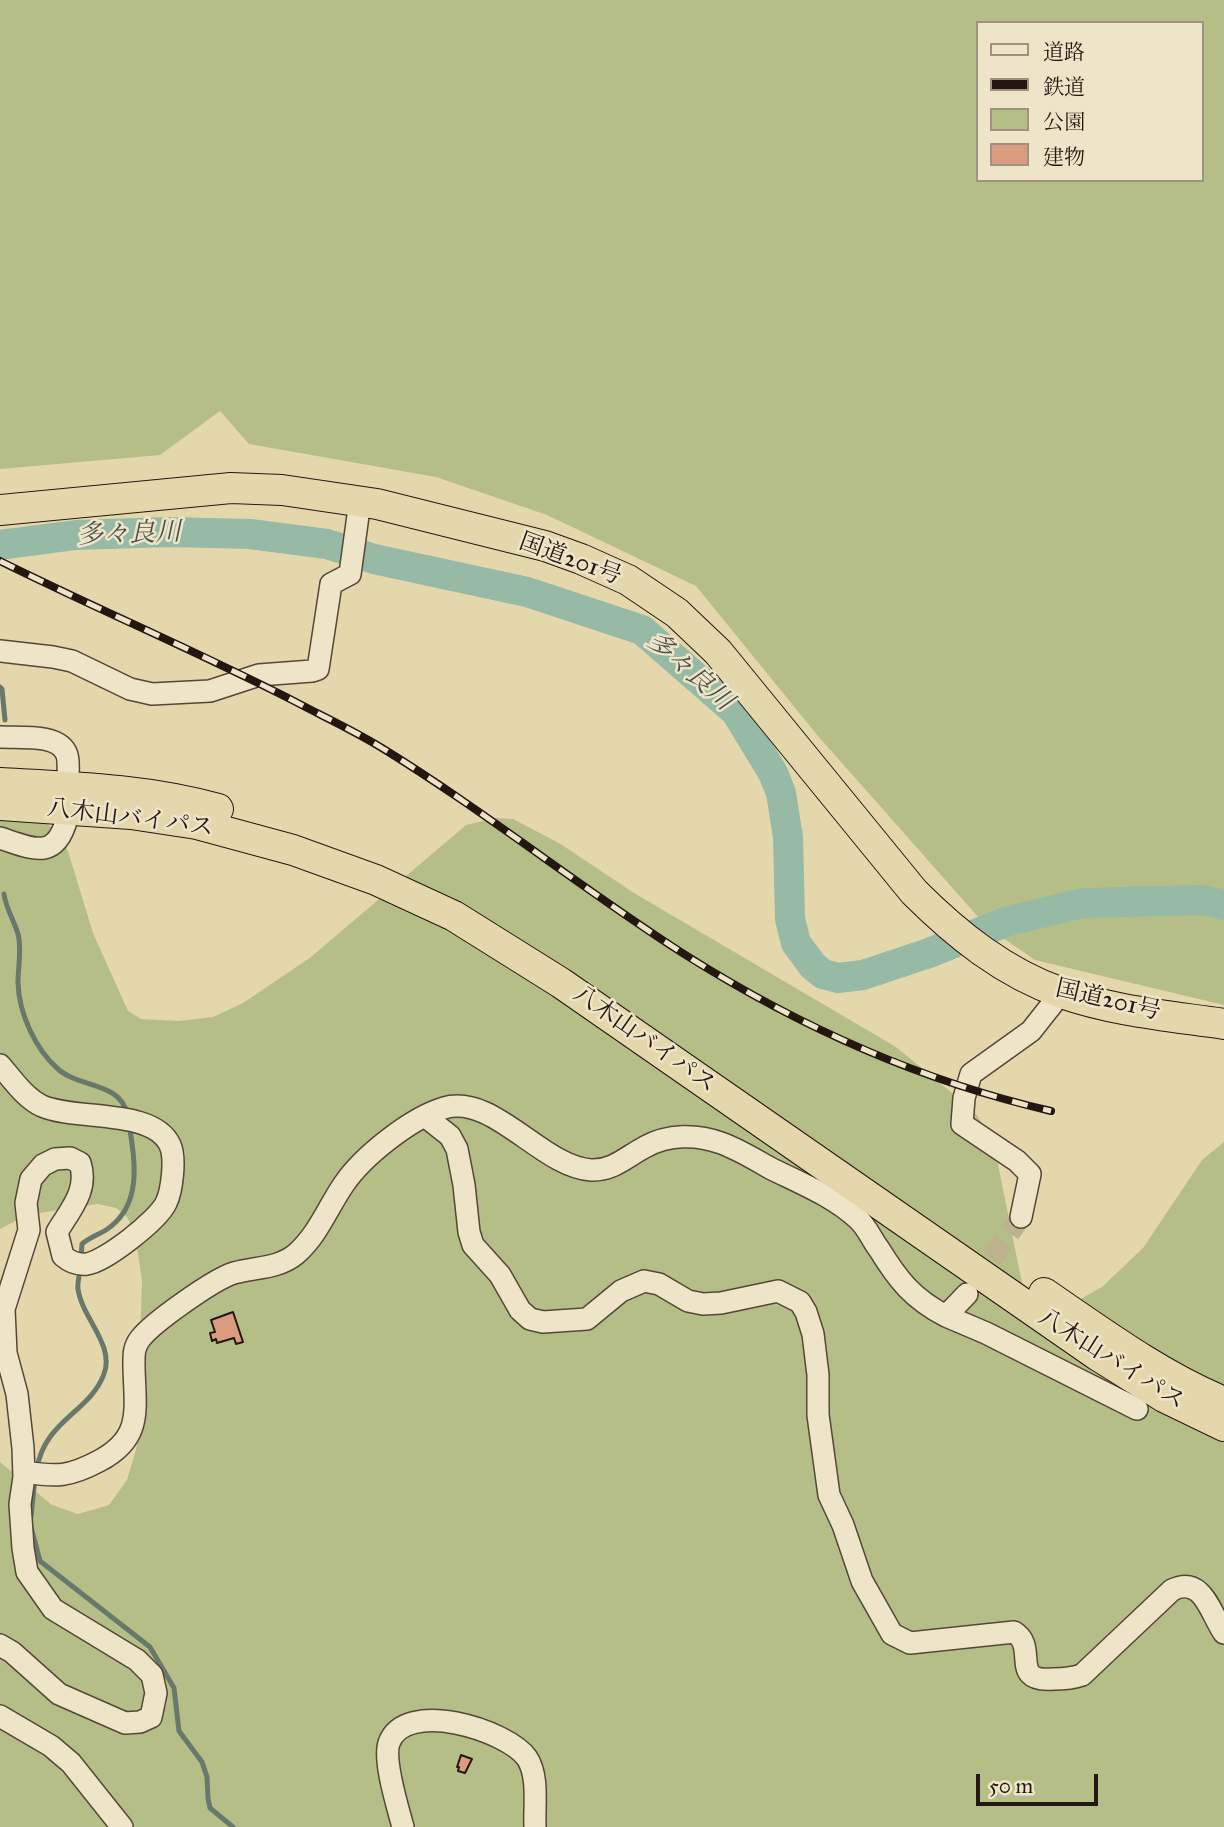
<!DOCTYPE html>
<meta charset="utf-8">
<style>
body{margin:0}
#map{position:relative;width:1224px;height:1827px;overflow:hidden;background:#e5d7ac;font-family:"IM FELL Great Primer","Noto Serif JP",serif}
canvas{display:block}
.legend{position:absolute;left:976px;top:21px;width:228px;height:161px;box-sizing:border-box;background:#eee5c9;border:2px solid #9d9380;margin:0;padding:9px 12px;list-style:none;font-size:21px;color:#241712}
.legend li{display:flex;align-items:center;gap:14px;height:35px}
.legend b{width:35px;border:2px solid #9d9380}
.scale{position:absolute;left:976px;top:1774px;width:122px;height:32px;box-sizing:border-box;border:4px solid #241712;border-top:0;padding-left:9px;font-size:21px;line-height:24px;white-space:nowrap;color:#241712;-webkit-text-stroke:5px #eee5c9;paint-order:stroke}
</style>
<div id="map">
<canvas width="1224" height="1827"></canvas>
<ul class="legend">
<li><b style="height:9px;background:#eee5c9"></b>道路</li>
<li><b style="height:9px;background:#241712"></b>鉄道</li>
<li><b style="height:19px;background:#b6be88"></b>公園</li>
<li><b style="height:19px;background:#db9b7f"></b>建物</li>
</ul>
<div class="scale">50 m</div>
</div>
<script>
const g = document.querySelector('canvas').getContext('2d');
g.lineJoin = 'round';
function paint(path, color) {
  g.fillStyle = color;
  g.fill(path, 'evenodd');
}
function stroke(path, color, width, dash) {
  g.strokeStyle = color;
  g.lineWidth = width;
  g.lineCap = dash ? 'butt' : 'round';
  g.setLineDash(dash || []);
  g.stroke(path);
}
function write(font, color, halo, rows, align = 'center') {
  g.font = font + ' "IM FELL Great Primer","Noto Serif JP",serif';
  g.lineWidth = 5;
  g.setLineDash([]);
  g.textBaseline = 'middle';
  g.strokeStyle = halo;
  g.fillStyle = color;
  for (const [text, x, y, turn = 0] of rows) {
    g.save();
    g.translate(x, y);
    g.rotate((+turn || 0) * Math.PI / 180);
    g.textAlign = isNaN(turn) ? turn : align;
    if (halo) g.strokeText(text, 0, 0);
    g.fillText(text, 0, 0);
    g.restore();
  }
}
const green = new Path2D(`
 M 0,0 L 1224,0 L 1224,1005 L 1035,960 L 987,927 L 818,736 L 696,586 L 547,515 L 436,477 L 249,444 L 220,411 L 160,455 L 0,469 ZM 977,23 L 1201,23 L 1201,180 L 977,180 Z
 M 0,795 L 19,801 L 50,826 L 68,851 L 93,933 L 128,1011 L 141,1019 L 179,1021 L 213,1017 L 243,1003 L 311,957 L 466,825 L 496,818 L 513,819 L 559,843 L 634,893 L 896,1047 L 974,1111 L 993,1140 L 1022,1283 L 1033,1294 L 1077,1301 L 1102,1287 L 1143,1248 L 1202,1160 L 1224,1142 L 1224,1827 L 0,1827 L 0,1462 L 52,1505 L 78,1514 L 109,1505 L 127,1480 L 137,1446 L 142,1281 L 135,1233 L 127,1217 L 116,1208 L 98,1204 L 27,1215 L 0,1229 Z`);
const stream = new Path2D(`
 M 0,687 L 2,689 L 5,720
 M 4,894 C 6,909 14,920 18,934 C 22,948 18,968 18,983 C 19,1013 35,1049 58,1069 C 79,1088 121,1082 127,1114
 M 81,1258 L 82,1244 C 90,1237 98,1235 106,1230 C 143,1206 135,1161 129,1124
 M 37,1469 C 44,1421 90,1412 104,1374 C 115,1345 82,1318 78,1289 C 77,1283 80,1274 80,1268
 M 31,1517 L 35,1478
 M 31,1527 L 40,1561 L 150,1647 L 174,1688 L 179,1731 L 202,1762 L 207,1777 L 208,1798 L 210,1808 L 233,1827`);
const river = new Path2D(`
 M 0,545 L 76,535 L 170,532 L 250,534 L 327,544 L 374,559 L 527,592 L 642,630 L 736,712 L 773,773 L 781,793 L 788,837 L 790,919 L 796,943 L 813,966 L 823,974 L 838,978 L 863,975 L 929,953 L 1008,921 L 1083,903 L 1203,900 L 1224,905`);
const building = new Path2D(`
 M 233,1312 L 243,1342 L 236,1344 L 234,1338 L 217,1343 L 216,1339 L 212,1341 L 210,1333 L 215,1332 L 211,1320 Z
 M 461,1755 L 472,1759 L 465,1773 L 458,1771 L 459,1767 L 457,1767 Z`);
const minorTunnel = new Path2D(`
 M 974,1284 L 1021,1217`);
const minor = new Path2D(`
 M 0,651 L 53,657 L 72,661 L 130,689 L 152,694 L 210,691 L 259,675 L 312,671 L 318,669 L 331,584 L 350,574 L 360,501
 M 0,737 C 19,738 60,733 67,755 C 69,762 68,771 68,778
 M 0,838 C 33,849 56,861 67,818
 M 0,1065 C 12,1079 25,1098 42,1106 C 76,1121 153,1108 170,1145 C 176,1158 172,1191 166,1203 C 158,1220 106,1261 87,1264 C 78,1265 70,1262 63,1256 L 57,1232 C 70,1210 89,1190 80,1163 L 70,1158 L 55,1159 L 43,1165 L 31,1179 L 26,1203 L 29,1230 L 4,1309 L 6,1353 L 17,1394 L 23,1448 L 24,1477 L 20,1504 L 23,1548 L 27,1572 L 53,1609 L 137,1660 L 152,1675 L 156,1693 L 151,1717 L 140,1722 L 125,1723 L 59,1694 L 12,1652 L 0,1645
 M 426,1117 L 450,1136 L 457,1149 L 464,1185 L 469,1232 L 473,1245 L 500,1275 L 520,1310 L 530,1319 L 543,1322 L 587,1319 L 621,1291 L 644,1281 L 659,1284 L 688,1301 L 703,1304 L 721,1303 L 778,1291 L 800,1302 L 806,1312 L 813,1334 L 818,1375 L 818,1415 L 829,1495 L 843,1525 L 862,1581 L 892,1634 L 910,1643 L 1014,1632 C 1039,1647 1008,1683 1054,1679 C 1064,1679 1073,1678 1082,1675 L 1172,1590 C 1203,1575 1210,1613 1224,1633
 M 1021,1217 L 1030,1174 L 1017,1161 L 962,1124 L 964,1098 L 971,1074 L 1031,1031 L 1061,993
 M 946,1316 L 986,1333 L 1137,1409
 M 24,1472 C 57,1477 69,1477 99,1461 C 143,1438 135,1410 134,1368 C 134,1357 133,1348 140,1339 C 152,1323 214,1279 234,1273 C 255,1267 278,1269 296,1254 C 318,1235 328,1207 344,1184 C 363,1156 411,1118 444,1108 C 493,1093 542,1167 591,1170 C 613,1171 626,1157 645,1147 C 668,1134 697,1134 721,1143 C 738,1149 754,1159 770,1168 C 800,1183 833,1196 858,1219 C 867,1227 872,1240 879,1249 C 898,1280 913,1299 946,1316 L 967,1294
 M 0,1716 L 51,1746 L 71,1763 L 122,1827
 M 403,1827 C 398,1808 383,1761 389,1743 C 405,1698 507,1730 527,1758 C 539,1776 534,1806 535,1827`);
const highway = new Path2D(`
 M 0,510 L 231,488 L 282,490 L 377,504 L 545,546 L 581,559 L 628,580 L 677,613 L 718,652 L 914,892 C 956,934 1004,973 1062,993 C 1113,1011 1170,1016 1224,1024
 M 0,783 C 73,787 147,789 218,809
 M 0,805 L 131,814 L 197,824 L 293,850 L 376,880 L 454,916 L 561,983 L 1097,1355 L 1164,1397 L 1224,1426
 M 1044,1293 C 1101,1332 1159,1375 1224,1402`);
const rail = new Path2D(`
 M 0,561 C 97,609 196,651 292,700 C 322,716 353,730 382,748 C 486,812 581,888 684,954 C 796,1025 921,1081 1051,1111`);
const streetNames = [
 ["国道201号",570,560,20],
 ["八木山バイパス",130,819,7],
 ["国道201号",1108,1001,13],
 ["八木山バイパス",644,1040,35],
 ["八木山バイパス",1111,1360,32]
];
const waterNames = [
 ["多々良川",129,535,-2],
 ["多々良川",689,672,41]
];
paint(green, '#b6be88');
stroke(stream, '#68796b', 5);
stroke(river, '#96baa6', 30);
paint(building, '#db9b7f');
stroke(building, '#241712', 2);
stroke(minorTunnel, '#beb18d', 21, [21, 10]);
stroke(minor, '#544738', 24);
stroke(highway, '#241712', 32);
stroke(minor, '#eee5c9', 21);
stroke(highway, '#e5d7ac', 30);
stroke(rail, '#241712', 8);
stroke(rail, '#eee5c9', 5, [16]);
write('24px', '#241712', '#eee5c9', streetNames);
write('italic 26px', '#4c5046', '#eee5c9', waterNames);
</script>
